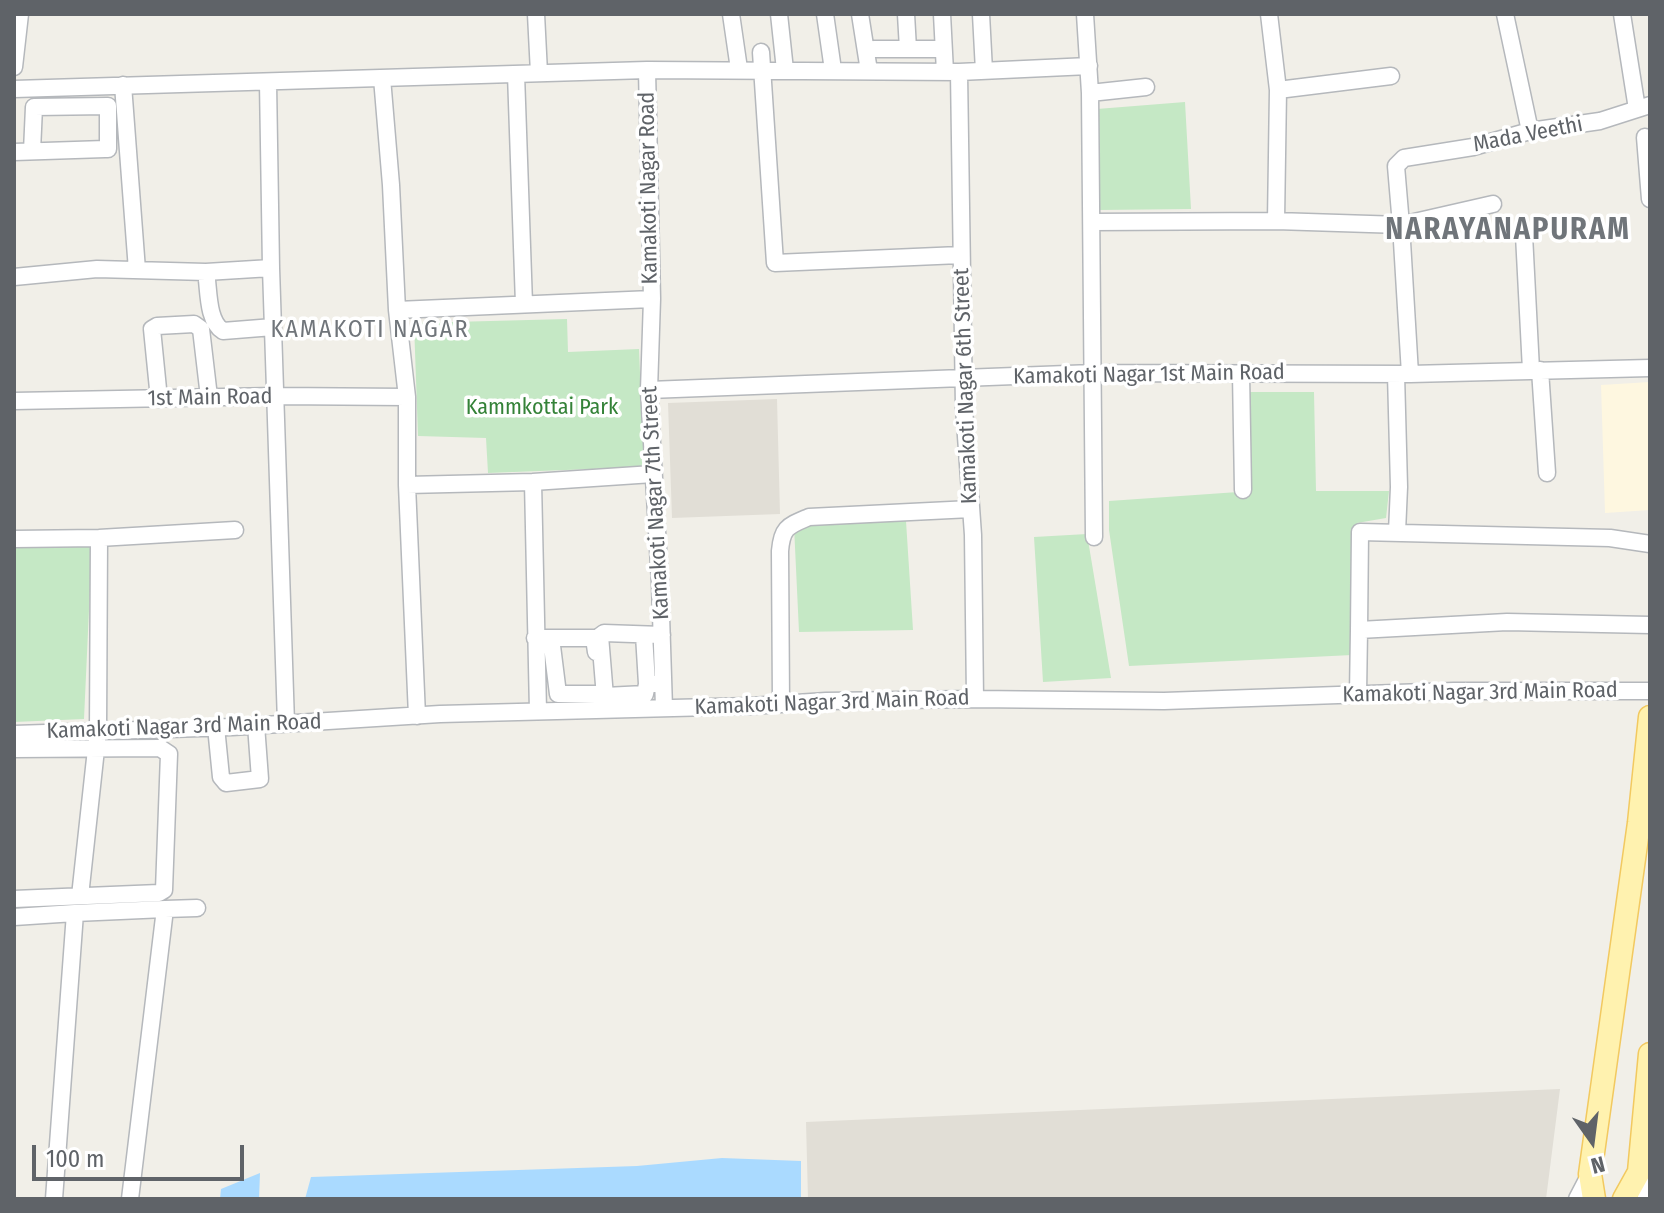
<!DOCTYPE html>
<style>
body{margin:0}
#map{position:relative;width:1664px;height:1213px;overflow:hidden;background:#f1efe8;font-family:"Fira Sans Condensed",sans-serif}
canvas{display:block}
.frame{position:absolute;inset:0;border:16px solid #5f6368;pointer-events:none}
.north{position:absolute;left:1552px;top:1101px;width:80px;height:80px;-webkit-text-stroke:6px #fff;paint-order:stroke;rotate:166deg;font-size:22px;font-weight:700;line-height:32px;text-align:center;color:#5f6368}
.north::after{content:'';display:block;margin:auto;width:28px;height:36px;background:#5f6368;clip-path:polygon(50% 0,100% 100%,50% 72%,0 100%)}
.scale{position:absolute;left:32px;top:1145px;width:212px;height:36px;box-sizing:border-box;border:4px solid #5f6368;border-top:0;padding-left:10px;font-size:24px;line-height:28px;white-space:nowrap;color:#5f6368;-webkit-text-stroke:6px #fff;paint-order:stroke}
</style>
<div id="map">
<canvas width="1664" height="1213"></canvas>
<div class="frame"></div>
<div class="north">N</div>
<div class="scale">100 m</div>
</div>
<script>
const g = document.querySelector('canvas').getContext('2d');
g.lineJoin = 'round';
function paint(path, color) {
  g.fillStyle = color;
  g.fill(path, 'evenodd');
}
function stroke(path, color, width, dash) {
  g.strokeStyle = color;
  g.lineWidth = width;
  g.lineCap = dash ? 'butt' : 'round';
  g.setLineDash(dash || []);
  g.stroke(path);
}
function write(font, color, halo, rows, align = 'center') {
  g.font = font + ' "Fira Sans Condensed",sans-serif';
  g.lineWidth = 7;
  g.setLineDash([]);
  g.textBaseline = 'middle';
  g.strokeStyle = halo;
  g.fillStyle = color;
  for (const [text, x, y, turn = 0] of rows) {
    g.save();
    g.translate(x, y);
    g.rotate((+turn || 0) * Math.PI / 180);
    g.textAlign = isNaN(turn) ? turn : align;
    if (halo) g.strokeText(text, 0, 0);
    g.fillText(text, 0, 0);
    g.restore();
  }
}
const commercial = new Path2D(`
 M 1650,382 L 1650,510 L 1605,513 L 1601,385 Z`);
const education = new Path2D(`
 M 777,399 L 780,514 L 672,518 L 668,403 Z
 M 1560,1089 L 1546,1199 L 808,1199 L 806,1122 Z`);
const green = new Path2D(`
 M 1185,102 L 1191,209 L 1099,210 L 1097,109 Z
 M 567,319 L 568,352 L 639,349 L 644,467 L 488,473 L 486,438 L 418,436 L 414,323 Z
 M 1237,392 L 1314,392 L 1316,491 L 1389,491 L 1386,518 L 1357,523 L 1352,655 L 1129,666 L 1109,530 L 1109,501 L 1238,492 Z
 M 906,521 L 913,630 L 799,632 L 794,526 Z
 M 1087,534 L 1111,678 L 1043,682 L 1034,537 Z
 M 92,544 L 84,719 L 14,722 L 14,547 Z`);
const water = new Path2D(`
 M 722,1158 L 801,1161 L 801,1199 L 305,1199 L 311,1177 L 637,1166 Z
 M 260,1173 L 259,1199 L 220,1199 L 221,1189 Z`);
const minor = new Path2D(`
 M 536,14 L 539,73
 M 731,14 L 739,69
 M 779,14 L 785,70
 M 825,14 L 833,70
 M 860,14 L 869,71
 M 906,14 L 908,49
 M 942,14 L 945,72
 M 981,14 L 984,71
 M 1085,14 L 1090,93 L 1094,537
 M 1269,14 L 1278,90 L 1276,221 L 1401,225 L 1410,374
 M 1505,14 L 1530,131
 M 1622,14 L 1637,109
 M 874,49 L 943,49
 M 761,52 L 775,263 L 960,255
 M 14,67 L 20,14
 M 959,72 L 964,408 L 973,535 L 975,699
 M 516,74 L 524,304
 M 382,78 L 391,185 L 397,310 L 652,299 L 647,70
 M 268,82 L 271,268 L 286,723
 M 123,85 L 137,270
 M 14,89 L 647,70 L 959,72 L 1089,66
 M 1278,90 L 1391,76
 M 1090,93 L 1146,87
 M 1645,137 L 1650,199
 M 14,152 L 105,149 L 108,149 L 108,106 L 34,107 L 32,151
 M 1493,204 L 1401,225 L 1396,166 L 1404,158 L 1473,147 L 1530,131 L 1600,121 L 1650,105
 M 1092,222 L 1276,221
 M 1524,235 L 1531,370
 M 206,272 C 209,290 207,321 223,331 L 273,327
 M 14,277 L 97,269 L 206,272 L 271,268
 M 652,299 L 649,390 L 660,584 L 664,708
 M 397,310 L 407,397 L 407,485 L 533,482
 M 1540,370 L 1547,473
 M 1241,373 L 1243,490
 M 1396,374 L 1399,487 L 1397,532
 M 649,390 L 1093,373 L 1410,374 L 1650,368
 M 159,399 L 152,329 L 157,326 L 194,324 L 201,329 L 209,397
 M 14,401 L 276,396 L 407,397
 M 407,485 L 417,716
 M 14,539 L 99,538 L 235,530
 M 1650,544 L 1610,538 L 1360,532 L 1359,630 L 1507,622 L 1650,625
 M 644,635 L 647,684
 M 535,638 L 594,638 L 596,652
 M 551,638 L 558,694 L 598,694
 M 1358,695 L 1359,630
 M 605,696 L 645,694 L 647,684 L 663,684
 M 781,704 L 780,551 C 782,527 788,526 809,517 L 971,509
 M 606,709 L 600,636 L 604,633 L 662,635
 M 538,711 L 533,482 L 653,474
 M 216,727 L 221,777 L 226,783 L 260,779 L 256,725
 M 14,734 L 232,727 L 440,714 L 751,706 L 826,701 L 975,699 L 1164,701 L 1454,691 L 1650,691
 M 14,749 L 160,748 L 169,754 L 164,890 L 159,893 L 14,899
 M 80,896 L 98,731 L 99,538
 M 165,909 L 197,908
 M 14,917 L 75,913
 M 1639,1172 L 1647,1199
 M 54,1199 L 75,913 L 165,909 L 130,1199
 M 1577,1199 L 1590,1174`);
const major = new Path2D(`
 M 1594,1199 L 1590,1174 L 1639,823 L 1650,717
 M 1624,1199 L 1639,1172 L 1650,1054`);
const streetNames = [
 ["Mada Veethi",1528,135,-11],
 ["Kamakoti Nagar Road",649,188,-91],
 ["Kamakoti Nagar 1st Main Road",1149,375,-1],
 ["Kamakoti Nagar 6th Street",966,386,-92],
 ["1st Main Road",210,398,-1],
 ["Kamakoti Nagar 7th Street",656,503,-93],
 ["Kamakoti Nagar 3rd Main Road",1480,693,-1],
 ["Kamakoti Nagar 3rd Main Road",832,703,-2],
 ["Kamakoti Nagar 3rd Main Road",184,727,-2]
];
const parkNames = [
 ["Kammkottai Park",542,408]
];
const neighbourhoodNames = [
 ["KAMAKOTI NAGAR",370,330]
];
const districtNames = [
 ["NARAYANAPURAM",1508,231]
];
paint(commercial, '#fef7e0');
paint(education, '#e1ded6');
paint(green, '#c5e8c5');
paint(water, '#aadaff');
stroke(minor, '#b5b8bc', 19);
stroke(major, '#f2c960', 25);
stroke(minor, '#fff', 16);
stroke(major, '#fff2af', 22);
write('22px', '#5f6368', '#fff', streetNames);
write('22px', '#348238', '#fff', parkNames);
g.letterSpacing = '2px';
write('24px', '#70757a', '#fff', neighbourhoodNames);
g.letterSpacing = '0px';
g.letterSpacing = '2px';
write('bold 30px', '#70757a', '#fff', districtNames);
g.letterSpacing = '0px';
</script>
